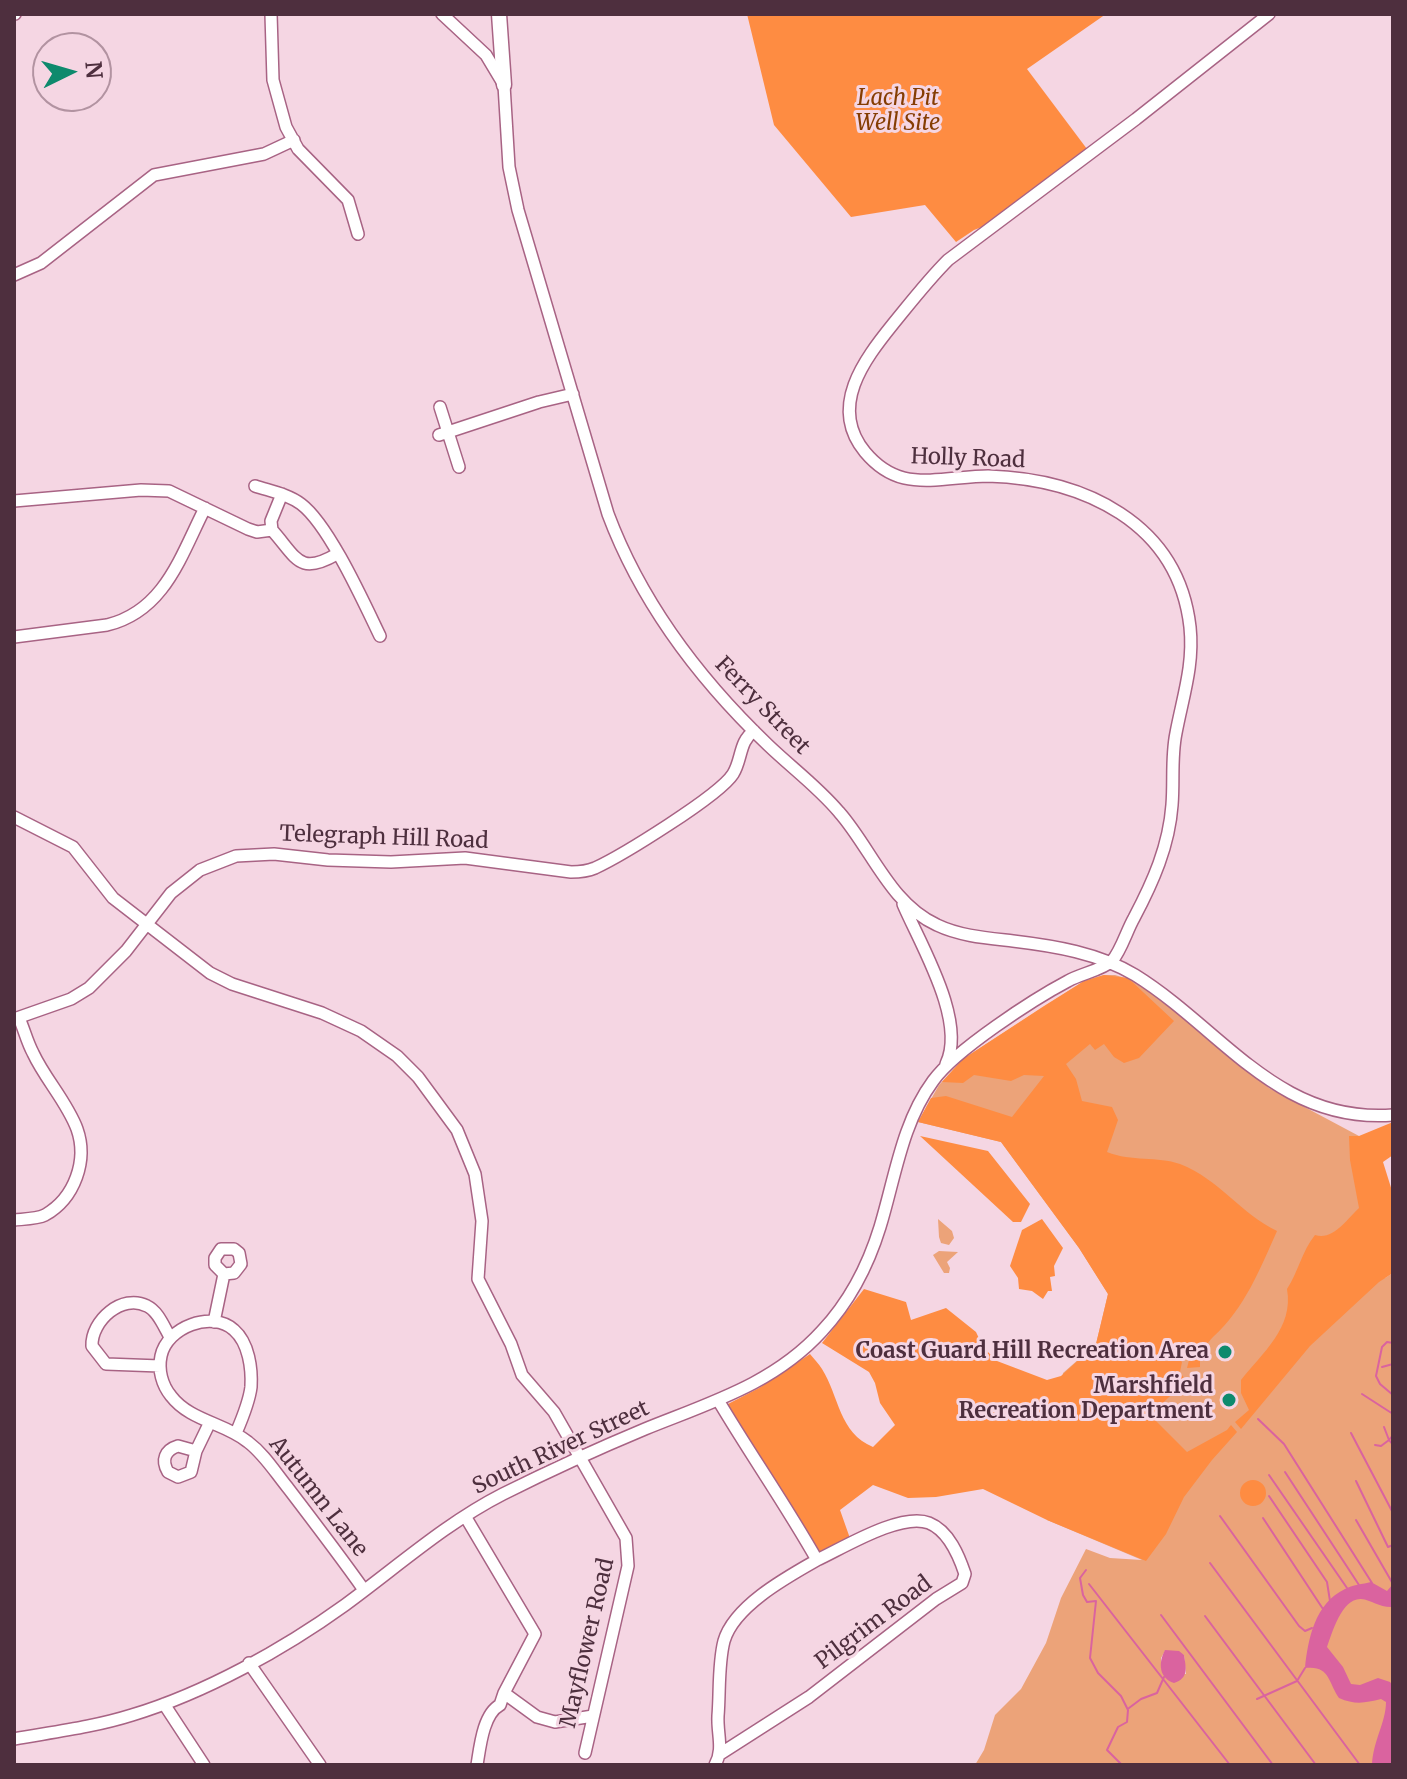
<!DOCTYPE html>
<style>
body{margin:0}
#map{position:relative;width:1407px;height:1779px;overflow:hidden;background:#f5d6e3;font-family:Merriweather,serif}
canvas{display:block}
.frame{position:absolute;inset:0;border:16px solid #4e2f3e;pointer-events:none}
.north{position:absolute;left:32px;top:32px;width:80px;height:80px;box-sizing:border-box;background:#f5d6e3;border:2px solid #b293a1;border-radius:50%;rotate:85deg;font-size:22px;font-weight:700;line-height:32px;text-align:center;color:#4e2f3e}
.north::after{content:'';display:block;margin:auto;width:28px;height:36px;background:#0e8a6d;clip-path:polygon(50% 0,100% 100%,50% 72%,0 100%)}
</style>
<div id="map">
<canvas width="1407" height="1779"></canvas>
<div class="frame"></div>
<div class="north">N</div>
</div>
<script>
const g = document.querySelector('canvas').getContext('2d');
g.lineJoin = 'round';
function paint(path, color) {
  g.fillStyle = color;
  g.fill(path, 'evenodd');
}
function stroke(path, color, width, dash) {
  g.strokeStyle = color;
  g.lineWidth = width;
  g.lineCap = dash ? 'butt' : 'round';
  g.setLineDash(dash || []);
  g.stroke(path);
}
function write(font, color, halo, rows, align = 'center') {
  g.font = font + ' Merriweather,serif';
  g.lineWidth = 6;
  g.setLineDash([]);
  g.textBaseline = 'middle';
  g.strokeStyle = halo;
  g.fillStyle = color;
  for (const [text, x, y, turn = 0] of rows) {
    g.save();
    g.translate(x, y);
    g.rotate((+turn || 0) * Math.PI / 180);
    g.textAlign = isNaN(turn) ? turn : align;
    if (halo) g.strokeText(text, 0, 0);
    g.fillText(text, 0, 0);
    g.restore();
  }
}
const green = new Path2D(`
 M 1104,975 L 1115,975 L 1139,982 L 1269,1088 L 1359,1136 L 1385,1278 L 1393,1273 L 1393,1765 L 975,1765 L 984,1750 L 995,1715 L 1021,1689 L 1046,1643 L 1061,1598 L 1086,1549 L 1110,1558 L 1142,1560 L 1047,1520 L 1063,1373 L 1096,1344 L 1108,1294 L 1079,1248 L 1001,1142 L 918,1122 L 939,1085 L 963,1059 L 1084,981 ZM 1165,1651 L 1184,1655 L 1186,1674 L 1161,1669 L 1161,1658 Z
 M 938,1219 L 952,1231 L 954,1238 L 949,1245 L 941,1243 L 939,1237 Z
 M 939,1251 L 958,1252 L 947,1262 L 950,1268 L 949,1273 L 944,1273 L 933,1255 Z`);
const forest = new Path2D(`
 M 747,14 L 1106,14 L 1027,69 L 1087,149 L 995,222 L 974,230 L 956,242 L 925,205 L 851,217 L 774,125 Z
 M 1104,975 L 1128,978 L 1174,1021 L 1139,1058 L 1124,1063 L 1114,1057 L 1104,1044 L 1095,1050 L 1090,1044 L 1066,1064 L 1076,1079 L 1082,1101 L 1112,1107 L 1118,1120 L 1107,1152 C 1132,1162 1157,1156 1180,1164 C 1219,1179 1241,1214 1277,1231 C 1260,1269 1245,1308 1213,1337 C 1207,1343 1205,1349 1197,1354 L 1200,1358 L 1200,1367 L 1187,1368 L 1190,1356 L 1183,1349 L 1176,1356 L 1182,1362 L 1180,1372 L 1186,1381 L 1150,1415 L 1187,1452 L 1227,1430 L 1231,1425 L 1237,1432 L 1212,1460 L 1184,1497 L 1166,1534 L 1146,1561 L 1047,1520 L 983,1489 L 936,1497 L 908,1498 L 873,1485 L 840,1510 L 852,1544 L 817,1560 L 726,1413 L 728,1404 L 759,1388 L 810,1354 C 814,1359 819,1364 822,1369 C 839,1396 839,1433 873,1447 L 895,1425 L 880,1403 L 875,1383 L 869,1372 L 822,1343 L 864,1289 L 906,1302 L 911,1320 L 946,1308 L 976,1332 L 983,1347 L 997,1361 L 1047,1380 L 1061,1376 L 1096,1344 L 1108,1294 L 1079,1248 L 1001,1142 L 918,1122 L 931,1098 L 946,1096 L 1012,1117 L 1044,1076 L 1024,1075 L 1011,1081 L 974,1075 L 963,1083 L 942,1082 L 963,1059 L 1044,1006 L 1084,981 Z
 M 1393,1122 L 1393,1155 L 1383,1162 L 1393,1194 L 1393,1273 L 1379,1282 L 1310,1346 L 1241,1429 L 1235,1422 L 1249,1410 L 1241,1393 L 1241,1380 C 1262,1353 1294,1328 1287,1289 C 1298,1272 1302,1251 1315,1235 C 1333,1241 1347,1219 1359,1208 L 1350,1160 L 1349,1136 L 1359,1136 Z
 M 920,1136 L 988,1151 L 1030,1204 L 1021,1222 L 1013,1222 Z
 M 1042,1219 L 1063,1248 L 1054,1266 L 1055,1276 L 1050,1277 L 1052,1291 L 1048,1291 L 1043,1299 L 1032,1291 L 1019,1289 L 1018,1278 L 1010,1266 L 1022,1230 Z
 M1240 1493a13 13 0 1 1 26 0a13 13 0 1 1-26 0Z`);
const water = new Path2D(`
 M 1371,1582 L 1387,1591 L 1393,1584 L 1393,1607 C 1380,1608 1372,1600 1361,1599 C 1342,1598 1332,1633 1327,1647 L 1343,1667 L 1351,1684 L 1360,1685 L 1378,1678 L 1390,1682 L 1393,1686 L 1393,1765 L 1372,1765 C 1373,1741 1386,1722 1386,1702 L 1381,1699 C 1365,1703 1355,1705 1339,1698 C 1328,1682 1330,1665 1305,1668 C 1308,1639 1315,1603 1345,1589 C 1352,1585 1363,1584 1371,1582 Z
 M 1165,1650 L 1179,1651 L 1184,1655 C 1186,1668 1189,1678 1174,1683 C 1159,1678 1158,1663 1165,1650 Z`);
const stream = new Path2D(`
 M 1393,1343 L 1387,1342 L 1382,1347 L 1376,1376 L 1380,1384 L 1393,1395
 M 1382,1367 L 1393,1364
 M 1362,1394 L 1393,1414
 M 1258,1419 L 1284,1444 L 1372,1583
 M 1351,1433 L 1393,1513
 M 1393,1435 L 1389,1440 L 1393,1445
 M 1375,1445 L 1381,1446 L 1389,1440 L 1384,1427
 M 1285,1472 L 1359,1585
 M 1269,1475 L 1347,1588
 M 1356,1481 L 1388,1547 L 1393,1545
 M 1269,1496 L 1327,1582 L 1330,1601
 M 1220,1516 L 1299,1626 L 1305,1631 L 1312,1628
 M 1263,1518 L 1323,1609
 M 1356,1520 L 1393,1584
 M 1210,1563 L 1360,1765
 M 1086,1570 L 1080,1578 L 1083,1595 L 1087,1602 L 1096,1601 L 1090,1658 L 1098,1673 L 1121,1696 L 1128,1710 L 1127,1722 L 1118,1727 L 1107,1750 L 1122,1765
 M 1089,1584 L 1230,1765
 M 1161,1615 L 1273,1765
 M 1205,1616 L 1316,1765
 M 1257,1699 L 1297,1681 L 1305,1668
 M 1129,1708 L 1141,1699 L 1157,1693 L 1164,1677`);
const minor = new Path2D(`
 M 14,14 L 15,14
 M 271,14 L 273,80 L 286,127 L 298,149 L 348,200 L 358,234
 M 442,14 L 486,55 L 504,85 L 509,167 L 518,210 L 608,514 C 641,602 700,680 768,745 C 792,768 818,787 839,812 C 871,848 890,904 937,925 C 960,936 987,938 1013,941 C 1055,946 1098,953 1135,975 C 1222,1029 1278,1124 1393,1115
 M 14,275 L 41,263 L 154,175 L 264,154 L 294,140
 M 440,407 L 459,467
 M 439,435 L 539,402 L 573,394
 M 255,486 C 270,491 288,494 301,504 C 329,525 364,603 380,636
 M 14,501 L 141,490 L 169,491 L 248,529 L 257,532 L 272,530 C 297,558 299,576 337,554
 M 272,530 L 271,521 L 282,494
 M 14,637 L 107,625 C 165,611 181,555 205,508
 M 14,817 L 73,847 L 113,898 L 210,973 L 232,984 L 322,1013 L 361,1031 L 397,1056 L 418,1077 L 457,1130 L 475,1174 L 482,1221 L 478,1279 L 511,1344 L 522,1375 L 554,1412 L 626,1538 L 628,1566 L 585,1753
 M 903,904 C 920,944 967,1021 946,1064
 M 14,1019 L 71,999 L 89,988 L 126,951 L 171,893 L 200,870 L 236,856 L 274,854 L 328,860 L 391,862 L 465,858 L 571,872 C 580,872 588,871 595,868 C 621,856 719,796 733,774 C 742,760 739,741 754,731
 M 14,1220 C 23,1219 37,1219 45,1215 C 75,1198 88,1160 77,1129 C 67,1102 45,1079 33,1053 C 27,1042 24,1029 19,1018
 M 214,1322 L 224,1274 L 234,1273 L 241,1264 L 239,1253 L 234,1249 L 221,1249 L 215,1258 L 215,1265 L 224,1274
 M 160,1366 L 106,1364 L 92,1346 C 91,1321 122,1293 147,1306 C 158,1311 164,1327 170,1337
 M 236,1433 C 242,1419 249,1403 251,1387 C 252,1369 249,1343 234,1330 C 212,1310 167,1327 161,1356 C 158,1370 162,1385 171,1396 C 190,1421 225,1423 248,1442 C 264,1454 275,1472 288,1488 C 314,1522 340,1556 364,1590
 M 196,1451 L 191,1472 L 178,1477 L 168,1472 C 161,1460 165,1450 178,1446 L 196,1451 L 210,1422
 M 465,1516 L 535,1634 L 504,1693 L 500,1705 C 483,1714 480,1747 477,1765
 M 249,1663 L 320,1765
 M 504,1693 L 537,1717 L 555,1722 L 593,1716
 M 164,1704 L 204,1765
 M 14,1739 C 53,1732 94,1727 132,1715 C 205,1693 284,1649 345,1605 C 397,1567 446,1523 503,1494 C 549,1471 597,1449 645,1429 C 709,1403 774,1384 822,1331 C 850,1301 868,1266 880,1227 C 895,1178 902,1123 933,1081 C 955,1050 1034,999 1068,981 C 1080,974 1102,970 1112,961 C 1121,951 1127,930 1134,918 C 1153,882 1169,846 1172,805 C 1174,781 1171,757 1176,733 C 1183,696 1194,665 1190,627 C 1178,522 1083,479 988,476 C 961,476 930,484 904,478 C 888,474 875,464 865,452 C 828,407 864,360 893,324 C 911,302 928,280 948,260 L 1136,119 L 1269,14
 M 720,1754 L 809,1697 L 936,1599 L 962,1583 L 965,1574 C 959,1556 949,1531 929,1523 C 901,1512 843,1548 817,1560
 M 715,1765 C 724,1749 717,1734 718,1716 C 720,1692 718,1664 724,1641 C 734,1606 787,1577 817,1560 C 786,1505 750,1454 718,1400`);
const major = new Path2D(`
 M 499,14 L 504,85`);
const markers = [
 [1225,1352,8,"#0e8a6d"],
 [1229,1400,8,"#0e8a6d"]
];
const parkNames = [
 ["Lach Pit",898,99],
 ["Well Site",898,124]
];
const streetNames = [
 ["Holly Road",968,459,2],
 ["Ferry Street",762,706,46],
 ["Telegraph Hill Road",384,838,2],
 ["South River Street",561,1448,-25],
 ["Autumn Lane",318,1497,52],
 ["Pilgrim Road",874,1623,-37],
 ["Mayflower Road",588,1643,-77]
];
const poiNames = [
 ["Coast Guard Hill Recreation Area",1209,1352],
 ["Marshfield",1213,1387],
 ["Recreation Department",1213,1412]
];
paint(green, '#eca379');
paint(forest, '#fe8c42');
paint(water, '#da639f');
stroke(stream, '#da639f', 2);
stroke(minor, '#a86384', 14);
stroke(major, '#a86384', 17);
stroke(minor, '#fff', 11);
stroke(major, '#fff', 14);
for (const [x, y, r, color] of markers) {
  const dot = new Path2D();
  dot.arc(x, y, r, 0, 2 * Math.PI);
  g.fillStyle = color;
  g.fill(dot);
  stroke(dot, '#f5d6e3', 3);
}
write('italic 22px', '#853d03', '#f5d6e3', parkNames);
write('22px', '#4e2f3e', '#f5d6e3', streetNames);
write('bold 22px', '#4e2f3e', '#f5d6e3', poiNames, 'right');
</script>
